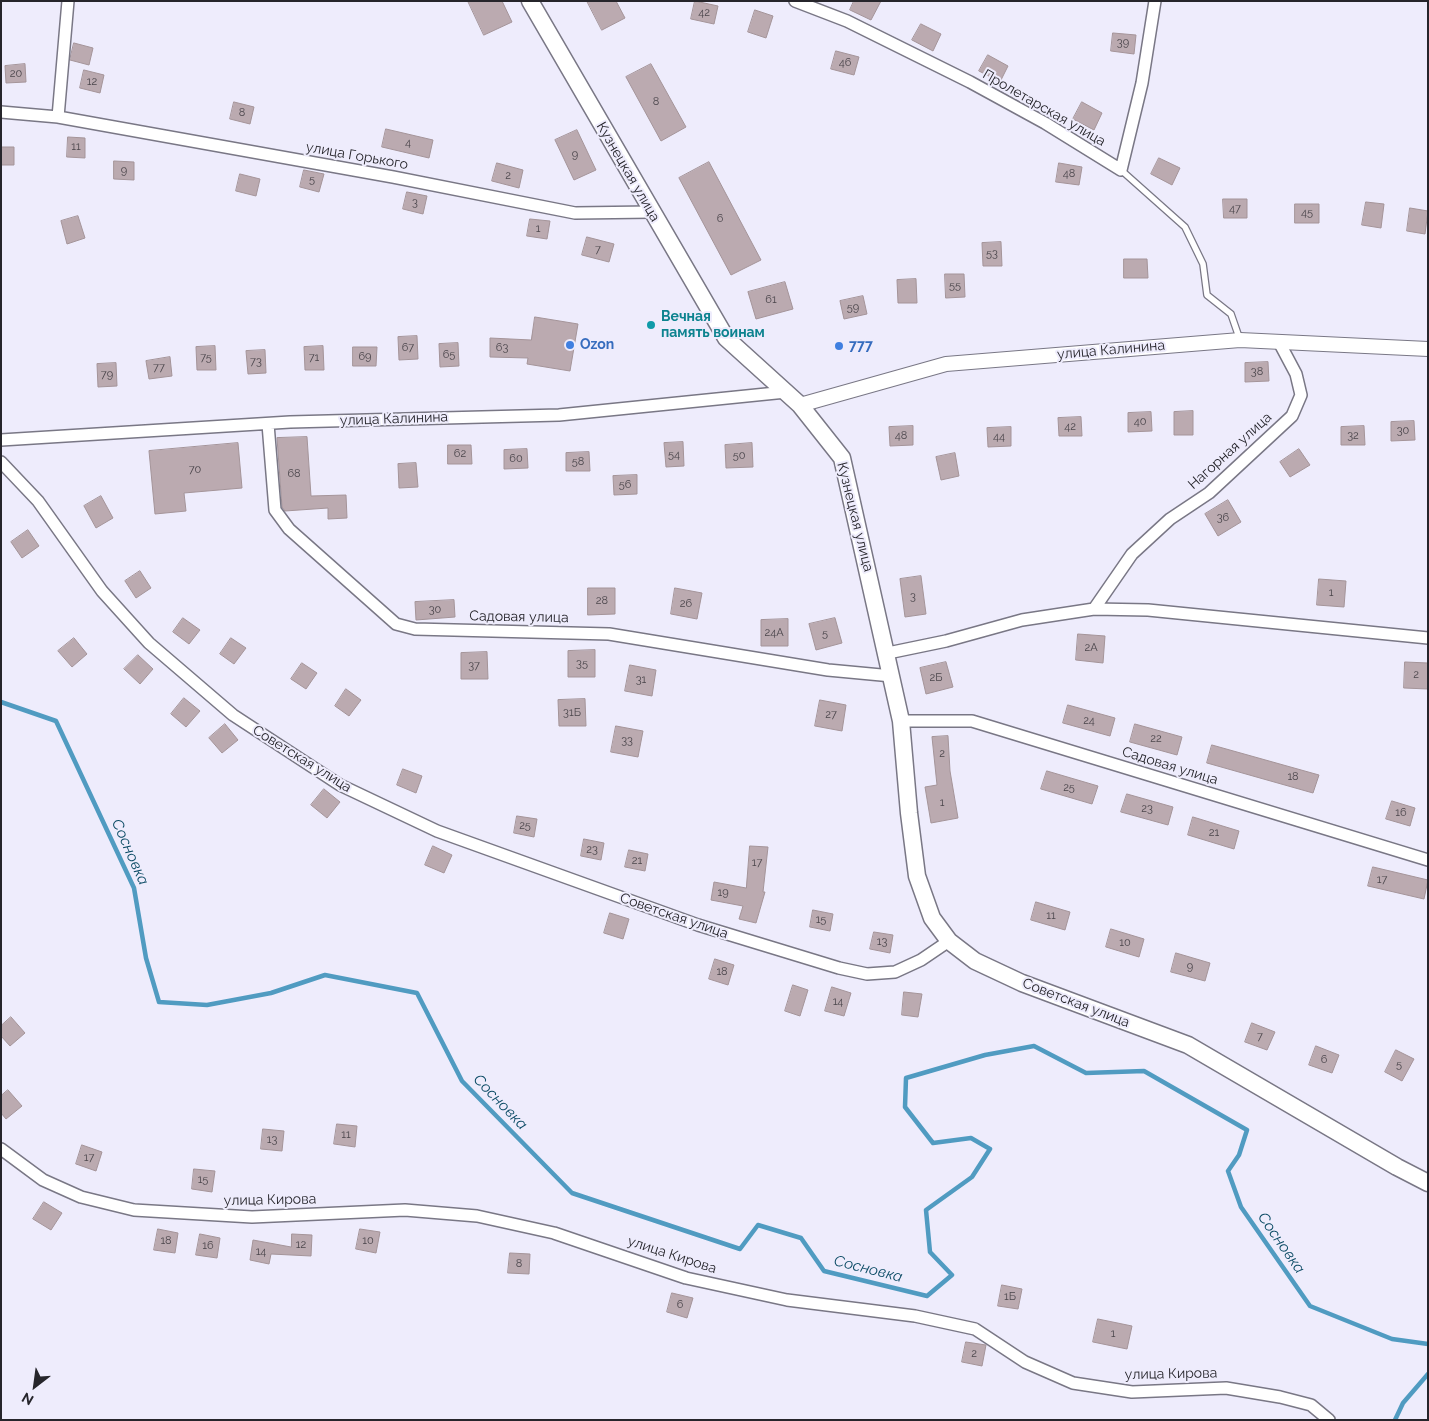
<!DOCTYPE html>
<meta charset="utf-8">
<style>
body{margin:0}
#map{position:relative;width:1429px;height:1421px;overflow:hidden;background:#eeecfc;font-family:Raleway,sans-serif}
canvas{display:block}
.frame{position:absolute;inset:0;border:2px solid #26252b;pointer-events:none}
.north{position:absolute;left:10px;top:1361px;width:50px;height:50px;-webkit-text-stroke:4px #eeecfc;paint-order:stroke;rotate:210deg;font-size:14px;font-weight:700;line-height:20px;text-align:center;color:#26252b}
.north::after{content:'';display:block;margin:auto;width:18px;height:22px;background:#26252b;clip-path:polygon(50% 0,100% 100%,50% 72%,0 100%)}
</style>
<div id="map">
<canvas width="1429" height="1421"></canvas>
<div class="frame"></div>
<div class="north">N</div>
</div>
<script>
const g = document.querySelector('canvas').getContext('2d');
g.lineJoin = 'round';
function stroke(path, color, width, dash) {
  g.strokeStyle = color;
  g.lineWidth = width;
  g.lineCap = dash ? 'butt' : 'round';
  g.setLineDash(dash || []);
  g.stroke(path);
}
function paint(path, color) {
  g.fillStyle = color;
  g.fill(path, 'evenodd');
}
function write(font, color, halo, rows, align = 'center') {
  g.font = font + ' Raleway,sans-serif';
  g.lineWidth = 4;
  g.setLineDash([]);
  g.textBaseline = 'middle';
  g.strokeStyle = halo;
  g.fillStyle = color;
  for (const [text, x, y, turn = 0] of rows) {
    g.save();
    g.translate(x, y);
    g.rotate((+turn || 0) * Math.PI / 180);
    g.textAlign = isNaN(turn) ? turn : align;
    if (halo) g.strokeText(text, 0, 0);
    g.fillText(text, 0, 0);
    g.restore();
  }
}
const stream = new Path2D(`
 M 1,702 L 56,721 L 134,888 L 146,958 L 159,1002 L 207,1005 L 271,993 L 325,975 L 417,993 L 462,1081 L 572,1193 L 740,1249 L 758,1225 L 801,1238 L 824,1271 L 927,1296 L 952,1275 L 930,1252 L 926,1210 L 972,1177 L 990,1149 L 971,1138 L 933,1143 L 905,1107 L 906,1078 L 985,1055 L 1034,1046 L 1086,1073 L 1144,1071 L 1247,1130 L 1239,1155 L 1228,1171 L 1241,1207 L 1310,1306 L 1392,1339 L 1428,1344
 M 1395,1420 L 1403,1403 L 1428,1374`);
const building = new Path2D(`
 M 468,1 L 502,1 L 512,22 L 484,35 Z
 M 587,1 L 616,1 L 625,18 L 602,30 Z
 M 695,1 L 718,6 L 714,24 L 691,19 Z
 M 854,1 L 881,1 L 871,20 L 850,10 Z
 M 755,10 L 773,16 L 766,38 L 748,32 Z
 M 921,24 L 941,34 L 933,51 L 912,40 Z
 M 1113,33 L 1136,35 L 1134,54 L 1111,51 Z
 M 74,43 L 93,48 L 89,65 L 70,60 Z
 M 836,51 L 859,57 L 854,75 L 831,69 Z
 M 988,55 L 1008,66 L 1000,82 L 979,71 Z
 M 25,64 L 26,82 L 6,83 L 5,66 Z
 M 651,64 L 686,127 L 661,141 L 626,77 Z
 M 84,70 L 104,75 L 100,93 L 80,88 Z
 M 234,102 L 254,107 L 250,124 L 230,119 Z
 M 1082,102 L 1102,113 L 1094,130 L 1073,119 Z
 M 386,129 L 433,140 L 429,158 L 382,147 Z
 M 577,130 L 596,170 L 574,180 L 555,140 Z
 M 68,137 L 85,138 L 85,158 L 67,157 Z
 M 1,147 L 14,147 L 14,165 L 1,165 Z
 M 1159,158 L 1180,168 L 1172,185 L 1151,174 Z
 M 114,161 L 134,162 L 134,180 L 114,179 Z
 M 709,162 L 761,260 L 731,275 L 679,178 Z
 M 497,163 L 523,170 L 519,188 L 492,181 Z
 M 1059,163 L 1082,167 L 1079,185 L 1056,182 Z
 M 304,170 L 324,174 L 319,192 L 300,187 Z
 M 240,174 L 260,179 L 256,196 L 236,191 Z
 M 407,192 L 427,196 L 423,214 L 403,209 Z
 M 1223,199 L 1247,199 L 1247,218 L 1224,218 Z
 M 1366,202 L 1384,204 L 1381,228 L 1362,225 Z
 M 1295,204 L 1319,204 L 1319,223 L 1295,223 Z
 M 1410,208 L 1428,211 L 1425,234 L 1407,231 Z
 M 78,216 L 85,238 L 67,244 L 61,221 Z
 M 530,219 L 550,221 L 547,239 L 527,236 Z
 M 587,237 L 614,244 L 609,262 L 582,255 Z
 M 1001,242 L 1002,266 L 983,266 L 982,243 Z
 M 1124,259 L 1147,259 L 1148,278 L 1124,278 Z
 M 945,274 L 964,274 L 965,297 L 946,298 Z
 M 916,279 L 917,303 L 898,303 L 897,280 Z
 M 785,282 L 793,309 L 756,319 L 748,292 Z
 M 863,296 L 867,314 L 844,319 L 840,301 Z
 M 535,317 L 578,324 L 570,371 L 527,364 L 528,358 L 490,357 L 490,338 L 531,340 Z
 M 417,336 L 418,359 L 399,360 L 398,337 Z
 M 458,343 L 459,366 L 440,367 L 439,344 Z
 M 215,346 L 216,370 L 197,370 L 196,347 Z
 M 323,346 L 324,370 L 305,370 L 304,347 Z
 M 353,347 L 377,347 L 376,366 L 353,366 Z
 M 265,350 L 266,373 L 248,374 L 246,351 Z
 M 170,357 L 172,376 L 149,379 L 146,361 Z
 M 1268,362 L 1269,381 L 1245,382 L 1245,363 Z
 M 116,363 L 117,386 L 98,387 L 97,364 Z
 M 1193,411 L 1193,435 L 1174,435 L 1174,412 Z
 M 1151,412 L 1152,431 L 1128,432 L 1128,413 Z
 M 1081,417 L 1082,436 L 1059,436 L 1058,418 Z
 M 1414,421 L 1415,440 L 1391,441 L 1391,422 Z
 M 913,426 L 913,445 L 890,446 L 889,427 Z
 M 1364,426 L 1365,445 L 1341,445 L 1341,427 Z
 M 1011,427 L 1011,446 L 988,447 L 987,428 Z
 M 307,437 L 311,496 L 346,495 L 347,518 L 328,519 L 328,508 L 285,511 L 282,507 L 277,438 Z
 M 683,442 L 684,466 L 666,467 L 664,443 Z
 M 238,443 L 242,488 L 184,493 L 186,511 L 155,514 L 149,451 Z
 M 752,443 L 753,467 L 726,468 L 725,445 Z
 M 448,445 L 471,445 L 472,464 L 448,464 Z
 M 527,449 L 528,468 L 504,469 L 504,450 Z
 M 1299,449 L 1310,465 L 1290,477 L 1280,462 Z
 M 589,452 L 590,471 L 566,471 L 566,453 Z
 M 955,453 L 959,476 L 941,480 L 936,457 Z
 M 416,463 L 418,487 L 399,488 L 398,464 Z
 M 637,475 L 637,494 L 614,495 L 613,476 Z
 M 101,496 L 113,518 L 96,528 L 84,506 Z
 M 1228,500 L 1241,522 L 1218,536 L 1205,514 Z
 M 28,530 L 39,546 L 22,558 L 11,542 Z
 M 140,571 L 151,588 L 136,598 L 125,581 Z
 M 921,576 L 926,614 L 905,617 L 900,579 Z
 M 1319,579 L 1346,581 L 1344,607 L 1317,605 Z
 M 588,588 L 615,588 L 615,614 L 588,615 Z
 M 675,588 L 702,593 L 697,619 L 671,614 Z
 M 454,600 L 455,617 L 416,620 L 415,602 Z
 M 183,618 L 200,630 L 189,644 L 173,632 Z
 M 835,618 L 842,643 L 816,650 L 809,624 Z
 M 788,619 L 788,646 L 761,646 L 761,620 Z
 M 1078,634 L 1105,636 L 1103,663 L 1076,660 Z
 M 74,638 L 87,654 L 72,667 L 58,651 Z
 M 231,638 L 246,648 L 234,664 L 220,654 Z
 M 595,650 L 595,677 L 568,677 L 568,651 Z
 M 487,652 L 488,679 L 461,679 L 461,653 Z
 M 138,655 L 153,669 L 140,684 L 124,669 Z
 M 946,662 L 953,687 L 926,694 L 920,668 Z
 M 1405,662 L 1428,663 L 1428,689 L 1404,688 Z
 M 302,663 L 317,673 L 306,689 L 291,679 Z
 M 630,665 L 656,670 L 652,696 L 625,691 Z
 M 346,689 L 361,700 L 349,716 L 335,706 Z
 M 184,698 L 200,711 L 186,727 L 171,714 Z
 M 585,699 L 586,726 L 559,726 L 558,700 Z
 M 820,700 L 846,705 L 842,731 L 815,726 Z
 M 1068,705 L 1115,718 L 1110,736 L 1063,723 Z
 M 225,724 L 238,740 L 222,753 L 209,738 Z
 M 1135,724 L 1182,737 L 1177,755 L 1130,742 Z
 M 616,726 L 643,731 L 638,757 L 611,752 Z
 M 948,736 L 950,771 L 958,818 L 931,823 L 925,787 L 937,785 L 932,737 Z
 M 1212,745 L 1319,775 L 1313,793 L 1207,763 Z
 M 403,769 L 422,776 L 416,793 L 397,785 Z
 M 1047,771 L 1098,786 L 1092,804 L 1041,789 Z
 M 324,789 L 340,802 L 327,818 L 311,805 Z
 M 1127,794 L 1173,807 L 1168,825 L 1121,812 Z
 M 1392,801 L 1415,808 L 1410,826 L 1386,819 Z
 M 517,816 L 537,819 L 534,837 L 514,833 Z
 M 1193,817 L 1239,831 L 1234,849 L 1188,835 Z
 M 584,839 L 604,843 L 601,860 L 581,856 Z
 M 433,846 L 452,855 L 444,873 L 425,865 Z
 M 750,846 L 768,847 L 763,892 L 765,892 L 756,923 L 739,919 L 743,906 L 711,900 L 714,882 L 746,888 Z
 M 629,850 L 648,854 L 645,871 L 625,867 Z
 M 1373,867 L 1428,880 L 1424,899 L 1368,886 Z
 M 1036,902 L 1070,912 L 1065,930 L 1031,920 Z
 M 813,910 L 833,914 L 830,931 L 810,927 Z
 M 610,913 L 629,919 L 623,939 L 604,933 Z
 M 1111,929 L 1144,939 L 1139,957 L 1106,947 Z
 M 874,932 L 893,935 L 890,953 L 870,949 Z
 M 1176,953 L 1210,963 L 1205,981 L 1171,972 Z
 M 715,959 L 734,965 L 728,985 L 709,979 Z
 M 793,985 L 808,990 L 800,1016 L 785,1011 Z
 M 832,987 L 851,993 L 844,1016 L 825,1011 Z
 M 904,992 L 922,994 L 918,1017 L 902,1015 Z
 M 11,1017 L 25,1033 L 10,1046 L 1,1036 L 1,1026 Z
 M 1252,1023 L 1275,1032 L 1267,1050 L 1245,1042 Z
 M 1316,1046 L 1339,1055 L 1332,1073 L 1309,1065 Z
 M 1396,1050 L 1414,1059 L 1402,1081 L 1385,1072 Z
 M 8,1090 L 22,1106 L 6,1119 L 1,1113 L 1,1096 Z
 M 337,1124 L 357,1126 L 355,1147 L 334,1144 Z
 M 263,1129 L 284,1131 L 282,1151 L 261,1149 Z
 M 82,1145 L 102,1152 L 96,1171 L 76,1164 Z
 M 194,1169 L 215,1171 L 212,1192 L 192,1189 Z
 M 44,1202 L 62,1213 L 51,1230 L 33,1219 Z
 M 158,1229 L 178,1233 L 175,1253 L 154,1250 Z
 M 360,1229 L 380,1232 L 376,1253 L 356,1249 Z
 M 200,1234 L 220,1238 L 217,1258 L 196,1255 Z
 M 292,1234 L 312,1235 L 311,1256 L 271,1254 L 269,1264 L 250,1260 L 253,1240 L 291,1247 Z
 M 510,1253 L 530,1254 L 529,1274 L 508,1273 Z
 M 1002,1285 L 1022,1289 L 1018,1309 L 998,1306 Z
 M 672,1293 L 693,1298 L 687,1318 L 667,1312 Z
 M 1098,1319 L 1132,1326 L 1127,1349 L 1093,1342 Z
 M 966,1342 L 986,1345 L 982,1366 L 962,1362 Z`);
const service = new Path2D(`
 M 1121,170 L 1185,227 L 1203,264 L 1207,295 L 1231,314 L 1240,340`);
const minor = new Path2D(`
 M 795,1 L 847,21 L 970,82 L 1045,123 L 1121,170 L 1142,83 L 1155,1
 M 1,112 L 58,117 L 393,177 L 575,213 L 652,212
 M 58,117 L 68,1
 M 268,424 L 275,510 L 289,529 L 396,624 L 415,629 L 609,634 L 828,670 L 892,676
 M 1,440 L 290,422 L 559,415 L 786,392
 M 1,462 L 38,501 L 102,591 L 149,643 L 233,715 L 340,785 L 437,831 L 698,925 L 839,968 L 867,974 L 895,972 L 921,960 L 949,941
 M 1094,609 L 1132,554 L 1170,519 L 1209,493 L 1292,416 L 1301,395 L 1296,374 L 1279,342
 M 888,653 L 946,641 L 1022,620 L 1094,609 L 1148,610 L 1428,638
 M 901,721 L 972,721 L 1428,860
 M 1,1149 L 43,1180 L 81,1197 L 134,1210 L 252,1217 L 405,1210 L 477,1216 L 554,1233 L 686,1278 L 787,1300 L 915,1316 L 975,1329 L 1025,1362 L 1073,1383 L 1132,1392 L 1226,1388 L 1280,1397 L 1311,1405 L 1329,1420`);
const tertiary = new Path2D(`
 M 800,405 L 946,364 L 1240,340 L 1428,349`);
const secondary = new Path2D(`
 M 530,1 L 726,338 L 800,405 L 842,458 L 901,721 L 909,813 L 917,876 L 932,918 L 949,941 L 975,961 L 1022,983 L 1188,1045 L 1397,1167 L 1428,1183`);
const markers = [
 [651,325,5,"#0f9aa8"],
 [570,345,5,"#3f7fe0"],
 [839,346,5,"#3f7fe0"]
];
const numberNames = [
 ["42",704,13],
 ["39",1123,43],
 ["46",845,63],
 ["20",16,74],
 ["12",92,82],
 ["8",656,102],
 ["8",242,113],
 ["4",408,143],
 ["11",76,147],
 ["9",575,155],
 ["9",124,171],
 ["48",1069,174],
 ["2",508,176],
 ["5",312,180],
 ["3",415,203],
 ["47",1235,209],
 ["45",1307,213],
 ["6",720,219],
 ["1",538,229],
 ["7",598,250],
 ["53",992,254],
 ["55",955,286],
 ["61",771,300],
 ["59",853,308],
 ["67",408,348],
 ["63",502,348],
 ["65",449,355],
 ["69",365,357],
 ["75",206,358],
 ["71",314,358],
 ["73",256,362],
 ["77",159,368],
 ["38",1257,372],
 ["79",107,375],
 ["40",1140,422],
 ["42",1070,427],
 ["30",1403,431],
 ["48",901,436],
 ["32",1353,436],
 ["44",999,437],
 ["62",460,454],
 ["54",674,455],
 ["50",739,456],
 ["60",516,459],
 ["58",578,462],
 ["70",195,470],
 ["68",294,474],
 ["56",625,485],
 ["36",1223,518],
 ["1",1331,593],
 ["3",913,597],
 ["28",602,601],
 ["26",686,604],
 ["30",435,610],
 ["24А",774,633],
 ["5",825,634],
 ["2А",1091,648],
 ["35",582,664],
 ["37",474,666],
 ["2",1416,675],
 ["2Б",936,678],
 ["31",641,680],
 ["31Б",572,713],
 ["27",831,715],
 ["24",1089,721],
 ["22",1156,739],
 ["33",627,741],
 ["2",942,754],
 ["18",1293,777],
 ["25",1069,788],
 ["1",942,803],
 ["23",1147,809],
 ["16",1401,813],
 ["25",525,826],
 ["21",1214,833],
 ["23",592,850],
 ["21",637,861],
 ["17",757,863],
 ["17",1382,880],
 ["19",723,893],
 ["11",1051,916],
 ["15",821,920],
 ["13",882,942],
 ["10",1125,943],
 ["9",1190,967],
 ["18",722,972],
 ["14",838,1002],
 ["7",1260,1037],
 ["6",1324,1060],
 ["5",1399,1065],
 ["11",346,1135],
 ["13",272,1140],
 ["17",89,1158],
 ["15",203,1180],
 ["18",166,1241],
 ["10",368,1241],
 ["12",301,1245],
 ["16",208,1246],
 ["14",261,1252],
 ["8",519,1264],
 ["1Б",1010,1297],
 ["6",680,1305],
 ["1",1113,1334],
 ["2",974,1354]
];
const streetNames = [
 ["Пролетарская улица",1044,108,30],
 ["улица Горького",357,156,10],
 ["Кузнецкая улица",628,172,60],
 ["улица Калинина",1111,350,-5],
 ["улица Калинина",394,419,-2],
 ["Нагорная улица",1230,451,-42],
 ["Кузнецкая улица",855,517,76],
 ["Садовая улица",519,617,1],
 ["Советская улица",302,759,32],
 ["Садовая улица",1170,766,17],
 ["Советская улица",674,916,19],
 ["Советская улица",1076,1003,21],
 ["улица Кирова",270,1200,-1],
 ["улица Кирова",672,1255,18],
 ["улица Кирова",1171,1374,-1]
];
const cultureNames = [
 ["Вечная",661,317],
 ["память воинам",661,333]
];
const shopNames = [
 ["Ozon",580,345],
 ["777",849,346]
];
const waterNames = [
 ["Сосновка",130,852,66],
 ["Сосновка",500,1102,46],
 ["Сосновка",1281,1243,55],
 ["Сосновка",868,1269,14]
];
stroke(stream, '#509bc1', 4.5);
paint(building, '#bbaab0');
stroke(building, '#a49499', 1);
stroke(service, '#797785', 8);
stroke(minor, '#797785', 14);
stroke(tertiary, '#797785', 16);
stroke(secondary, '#797785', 19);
stroke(service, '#fff', 5.5);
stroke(minor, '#fff', 11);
stroke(tertiary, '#fff', 14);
stroke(secondary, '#fff', 16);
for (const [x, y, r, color] of markers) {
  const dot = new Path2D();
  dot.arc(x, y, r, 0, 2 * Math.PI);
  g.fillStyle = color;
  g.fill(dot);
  stroke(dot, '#eeecfc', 2);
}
write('11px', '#4b464c', null, numberNames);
write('14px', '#26252b', '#eeecfc', streetNames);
write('bold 14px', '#0d838f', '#eeecfc', cultureNames, 'left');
write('bold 14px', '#366cbe', '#eeecfc', shopNames, 'left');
write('italic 15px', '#0a4a64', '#eeecfc', waterNames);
</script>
